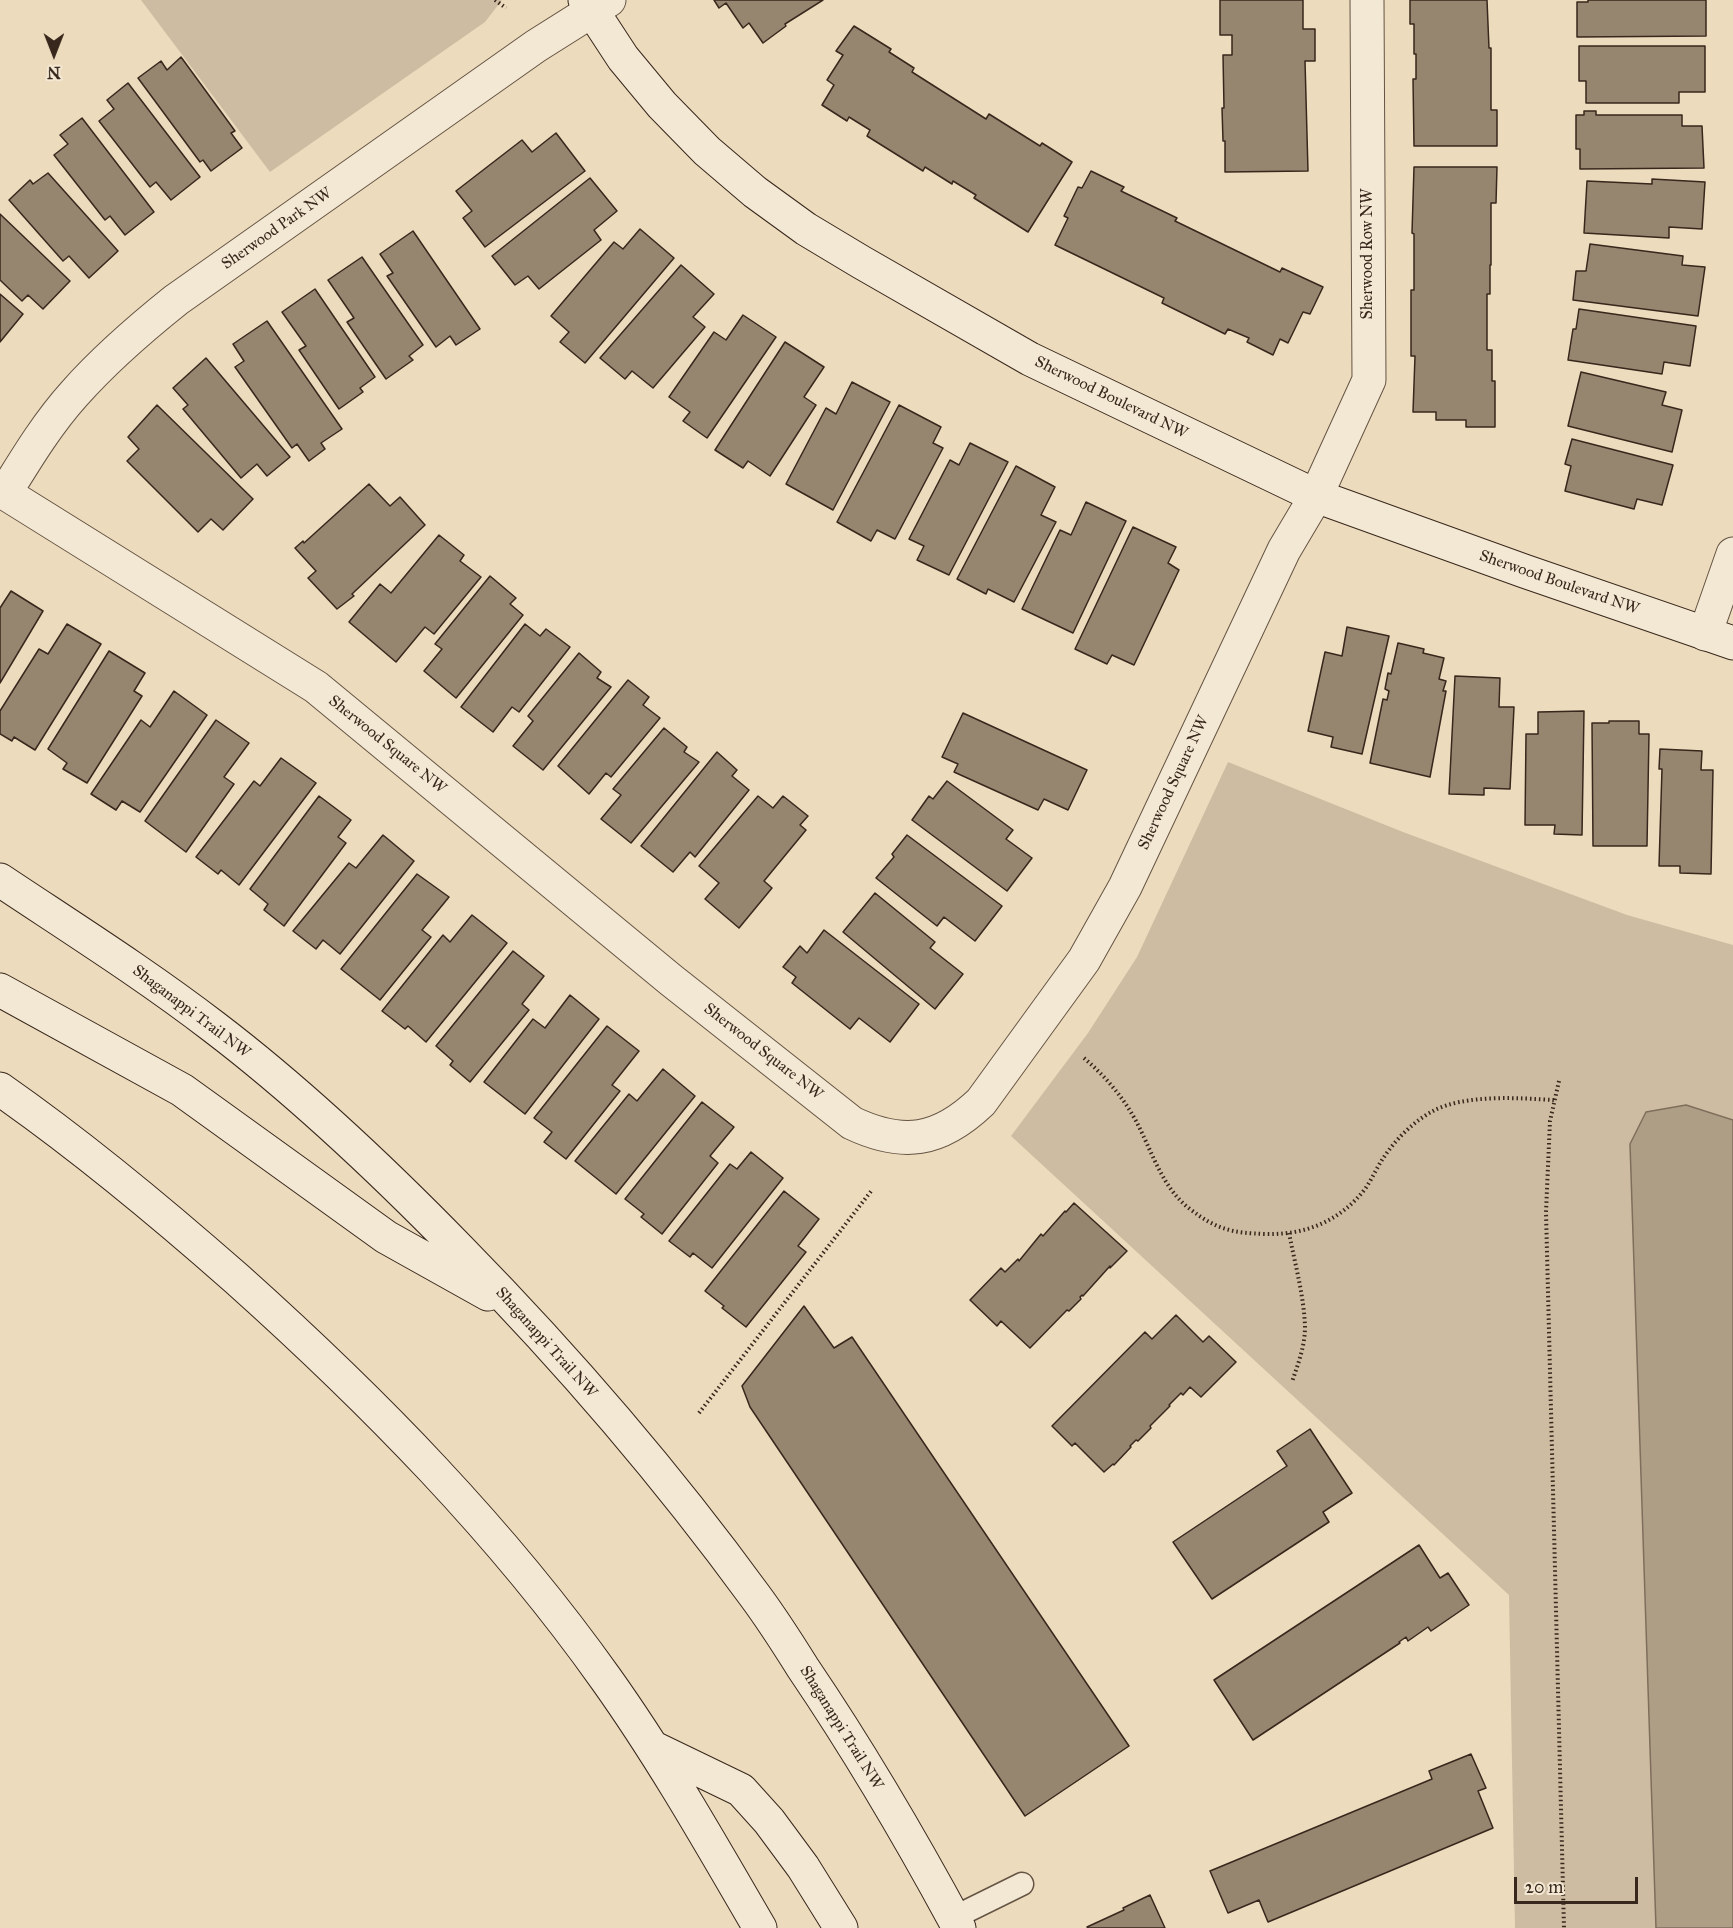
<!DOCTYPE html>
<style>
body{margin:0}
#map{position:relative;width:1733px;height:1928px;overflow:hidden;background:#ecdbbc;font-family:"IM FELL Great Primer",serif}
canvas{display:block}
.north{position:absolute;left:24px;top:24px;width:60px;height:60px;-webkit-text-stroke:4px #f3e8d3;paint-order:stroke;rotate:180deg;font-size:16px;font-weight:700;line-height:24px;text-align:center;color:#38271c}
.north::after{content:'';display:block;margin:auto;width:21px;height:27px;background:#38271c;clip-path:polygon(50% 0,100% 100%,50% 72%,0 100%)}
.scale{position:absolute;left:1514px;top:1877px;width:124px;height:27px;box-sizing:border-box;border:3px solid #38271c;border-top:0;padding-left:8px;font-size:18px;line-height:21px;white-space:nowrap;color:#38271c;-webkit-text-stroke:4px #f3e8d3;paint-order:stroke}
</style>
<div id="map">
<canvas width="1733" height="1928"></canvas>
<div class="north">N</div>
<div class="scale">20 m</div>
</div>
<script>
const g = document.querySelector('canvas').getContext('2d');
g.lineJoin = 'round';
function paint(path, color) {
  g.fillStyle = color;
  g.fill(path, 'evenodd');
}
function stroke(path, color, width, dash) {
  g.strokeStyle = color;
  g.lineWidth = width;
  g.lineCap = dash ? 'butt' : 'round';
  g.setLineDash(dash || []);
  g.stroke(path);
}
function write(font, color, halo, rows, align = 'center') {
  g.font = font + ' "IM FELL Great Primer",serif';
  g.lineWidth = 4.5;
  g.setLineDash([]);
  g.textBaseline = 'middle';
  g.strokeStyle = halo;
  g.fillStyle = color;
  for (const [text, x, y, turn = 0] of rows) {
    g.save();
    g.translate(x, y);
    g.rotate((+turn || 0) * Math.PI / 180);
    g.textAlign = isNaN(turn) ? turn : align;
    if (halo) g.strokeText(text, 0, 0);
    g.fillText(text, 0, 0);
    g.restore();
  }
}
const green = new Path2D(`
 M 141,0 L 502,0 L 485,22 L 270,172 Z
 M 1228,762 L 1403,832 L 1627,915 L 1733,945 L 1733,1928 L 1515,1928 L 1509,1595 L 1011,1136 L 1088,1033 L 1137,957 Z`);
const water = new Path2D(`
 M 1686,1105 L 1733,1120 L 1733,1928 L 1656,1928 L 1630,1144 L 1646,1112 Z`);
const building = new Path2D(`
 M 714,0 L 823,0 L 785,24 L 786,26 L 763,43 L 749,23 L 743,28 L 726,3 L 719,8 Z
 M 1220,0 L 1303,0 L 1303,29 L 1315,29 L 1315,61 L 1305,61 L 1308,171 L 1225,172 L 1225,141 L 1223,141 L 1222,108 L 1224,108 L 1223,55 L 1232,55 L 1232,35 L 1220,35 Z
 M 1410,0 L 1487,0 L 1489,48 L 1491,48 L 1491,110 L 1497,110 L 1497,146 L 1414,146 L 1413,79 L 1416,79 L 1416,54 L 1414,54 L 1414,24 L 1410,24 Z
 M 1588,0 L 1706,0 L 1706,36 L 1577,37 L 1577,2 L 1588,2 Z
 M 854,26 L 891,49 L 889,52 L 914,68 L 912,72 L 986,119 L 989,114 L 1040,146 L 1042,143 L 1072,162 L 1028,232 L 974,198 L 976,195 L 953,181 L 952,184 L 925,167 L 923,171 L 867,136 L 870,130 L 849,117 L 847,121 L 822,105 L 834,85 L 827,80 L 843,55 L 836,51 Z
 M 1579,46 L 1705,46 L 1705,92 L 1679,92 L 1679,103 L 1586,103 L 1586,81 L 1579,81 Z
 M 181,57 L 235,131 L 231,133 L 242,148 L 211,171 L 203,160 L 200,162 L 138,78 L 161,61 L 167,70 Z
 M 128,83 L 200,177 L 171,200 L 156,182 L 150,187 L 99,121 L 114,109 L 107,100 Z
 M 1584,111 L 1596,111 L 1596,115 L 1682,115 L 1682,126 L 1702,126 L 1704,168 L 1580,169 L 1580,149 L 1576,149 L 1576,115 L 1584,115 Z
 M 82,118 L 154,212 L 125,235 L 110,216 L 105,220 L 54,155 L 68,144 L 60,135 Z
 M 556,133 L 585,171 L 485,247 L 463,218 L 472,211 L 456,191 L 522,140 L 532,152 Z
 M 1414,167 L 1497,167 L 1496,203 L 1491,203 L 1491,265 L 1490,265 L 1490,294 L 1487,294 L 1487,350 L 1492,350 L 1492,381 L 1495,381 L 1495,427 L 1466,427 L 1466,420 L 1436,420 L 1436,412 L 1413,412 L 1415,356 L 1411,356 L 1411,290 L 1414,290 L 1414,234 L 1412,233 Z
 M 1091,171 L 1124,187 L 1121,191 L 1177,218 L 1175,221 L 1280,272 L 1282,268 L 1323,287 L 1310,314 L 1303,312 L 1288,343 L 1280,339 L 1273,355 L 1247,342 L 1249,338 L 1228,329 L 1225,334 L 1162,303 L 1164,298 L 1055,245 L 1068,218 L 1064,216 L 1078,187 L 1082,188 Z
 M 48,173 L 118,251 L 89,278 L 69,256 L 63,261 L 9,200 L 30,180 L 33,184 Z
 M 590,178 L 617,211 L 594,230 L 601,240 L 539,289 L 528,276 L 515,285 L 492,256 Z
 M 1652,179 L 1705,182 L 1702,229 L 1669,227 L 1669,238 L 1584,233 L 1587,181 L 1652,184 Z
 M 0,214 L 70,281 L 43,309 L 28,295 L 22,301 L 0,280 Z
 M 640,229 L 674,258 L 585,363 L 560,342 L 569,332 L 551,316 L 614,242 L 623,249 Z
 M 413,231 L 480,329 L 456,345 L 450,336 L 436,347 L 387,276 L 393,273 L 380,254 Z
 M 1590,244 L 1683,256 L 1682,265 L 1705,267 L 1698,316 L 1573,300 L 1576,271 L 1586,271 Z
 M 362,257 L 423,345 L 409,356 L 413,360 L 386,379 L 347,322 L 354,318 L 328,280 Z
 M 681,265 L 714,294 L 693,317 L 705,327 L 653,388 L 632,371 L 625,379 L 600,358 Z
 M 315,289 L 375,377 L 360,388 L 363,392 L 339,409 L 299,350 L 306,346 L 282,312 Z
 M 0,294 L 23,314 L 0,342 Z
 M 1579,309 L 1696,326 L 1690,366 L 1664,362 L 1662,374 L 1568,360 L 1573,329 L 1576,329 Z
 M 743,315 L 776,337 L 707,438 L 683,421 L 690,412 L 669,397 L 714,332 L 726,340 Z
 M 267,321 L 342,429 L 321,443 L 325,449 L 309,461 L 297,444 L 292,448 L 235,367 L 244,361 L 233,344 Z
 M 785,342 L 824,367 L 804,397 L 816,405 L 770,476 L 748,461 L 743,468 L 715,450 Z
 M 206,358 L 290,457 L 267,476 L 257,464 L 241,478 L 183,409 L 188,405 L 173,388 Z
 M 1581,372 L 1666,392 L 1662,405 L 1682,410 L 1672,452 L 1568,426 Z
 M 852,382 L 890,402 L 833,510 L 786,484 L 826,408 L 836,414 Z
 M 157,405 L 253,499 L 223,530 L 211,519 L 198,532 L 127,461 L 139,449 L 128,437 Z
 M 899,405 L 941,427 L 933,443 L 943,448 L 895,539 L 877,530 L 871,541 L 837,522 Z
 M 1572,439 L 1673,465 L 1662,505 L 1637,499 L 1634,509 L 1565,491 L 1571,466 L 1565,464 Z
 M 970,443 L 1008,462 L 949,575 L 917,560 L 924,546 L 909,539 L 950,460 L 959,465 Z
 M 1016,466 L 1055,487 L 1041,515 L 1056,522 L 1014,602 L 988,589 L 986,594 L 957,579 Z
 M 369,484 L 390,506 L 400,497 L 425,525 L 352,594 L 354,596 L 337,609 L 308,578 L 316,571 L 295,548 L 303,541 L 304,543 Z
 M 1086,502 L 1126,521 L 1073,633 L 1022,609 L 1060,530 L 1071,535 Z
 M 1133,527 L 1176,547 L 1168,563 L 1179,570 L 1134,665 L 1112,655 L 1107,664 L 1075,649 Z
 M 439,535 L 464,555 L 460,561 L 481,577 L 434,634 L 425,627 L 396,662 L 349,622 L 380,584 L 391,593 Z
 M 490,576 L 516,598 L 510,604 L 523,615 L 456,698 L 424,671 L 442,649 L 435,644 Z
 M 11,591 L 43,611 L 0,683 L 0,608 Z
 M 67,624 L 101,644 L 35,750 L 14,737 L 12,741 L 0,734 L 0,711 L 39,649 L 48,654 Z
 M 525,624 L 540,636 L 546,629 L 570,647 L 519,712 L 512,707 L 493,732 L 461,707 Z
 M 1347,627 L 1389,636 L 1362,754 L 1331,747 L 1333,737 L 1308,731 L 1325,652 L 1342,656 Z
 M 1398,643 L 1424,649 L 1423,653 L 1444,658 L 1439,679 L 1446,681 L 1443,691 L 1446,691 L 1430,777 L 1370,763 L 1383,699 L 1387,700 L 1389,691 L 1385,689 L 1388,673 L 1391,674 Z
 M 109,651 L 145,673 L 134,691 L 142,696 L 87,783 L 63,769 L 67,763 L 48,749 Z
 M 579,653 L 601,672 L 597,678 L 611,687 L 543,770 L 513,746 L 533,721 L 528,716 Z
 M 1455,676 L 1500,678 L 1499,707 L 1514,707 L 1510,789 L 1484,788 L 1484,795 L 1449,794 Z
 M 628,680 L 649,697 L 643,705 L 660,718 L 611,777 L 606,773 L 589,794 L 558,766 Z
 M 174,691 L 207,715 L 140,812 L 122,801 L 116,810 L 91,794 L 141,720 L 150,727 Z
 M 1584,711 L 1582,835 L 1554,834 L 1555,825 L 1525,825 L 1526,734 L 1538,734 L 1538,712 Z
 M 963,713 L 1087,770 L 1068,810 L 1044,799 L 1038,810 L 954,772 L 958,764 L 942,757 Z
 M 216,720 L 249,743 L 224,777 L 234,784 L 186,852 L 145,821 Z
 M 1609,721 L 1639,721 L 1639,734 L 1649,734 L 1647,846 L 1593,846 L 1592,723 L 1609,723 Z
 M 664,728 L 687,747 L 684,752 L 699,762 L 631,843 L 601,819 L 621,795 L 613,789 Z
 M 1660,749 L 1702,751 L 1701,770 L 1713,770 L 1711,874 L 1680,873 L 1680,866 L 1659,866 L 1662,769 L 1659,769 Z
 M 717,752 L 737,770 L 732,776 L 749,790 L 695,857 L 690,852 L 673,872 L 641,846 Z
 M 281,758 L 316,783 L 239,885 L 221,870 L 218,874 L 196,857 L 254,781 L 260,786 Z
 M 947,781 L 1013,830 L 1006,839 L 1032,858 L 1007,891 L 912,820 L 929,796 L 933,799 Z
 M 319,796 L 351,820 L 338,837 L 346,843 L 284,926 L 264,910 L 268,904 L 250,889 Z
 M 758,796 L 773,808 L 783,796 L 808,816 L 800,825 L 806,830 L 764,881 L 772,888 L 739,928 L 705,899 L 719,883 L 699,866 Z
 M 383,835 L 414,861 L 340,954 L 323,940 L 316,949 L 293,931 L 349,863 L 356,868 Z
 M 907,835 L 1002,906 L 975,941 L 944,917 L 937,926 L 876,878 L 894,857 L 892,854 Z
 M 417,874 L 449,897 L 422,930 L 431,937 L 380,1000 L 341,969 Z
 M 875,893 L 935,942 L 930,948 L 963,974 L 935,1009 L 843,932 Z
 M 472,915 L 507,943 L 426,1042 L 408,1026 L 405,1029 L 382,1011 L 443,935 L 450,942 Z
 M 824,930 L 919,1004 L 890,1042 L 859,1018 L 850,1029 L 792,983 L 796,977 L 783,967 L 800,946 L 807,953 Z
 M 513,951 L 544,976 L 522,1004 L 529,1010 L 470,1082 L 450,1065 L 453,1061 L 436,1046 Z
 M 570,995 L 599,1019 L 525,1114 L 484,1082 L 533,1019 L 545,1028 Z
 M 607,1026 L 639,1051 L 612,1085 L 620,1091 L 566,1159 L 544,1142 L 552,1132 L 534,1118 Z
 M 663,1069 L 695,1096 L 616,1194 L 575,1161 L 629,1094 L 637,1101 Z
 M 702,1102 L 734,1127 L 710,1156 L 718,1163 L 662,1234 L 641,1217 L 644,1214 L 625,1199 Z
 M 751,1152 L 783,1178 L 712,1268 L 693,1253 L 690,1257 L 669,1241 L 730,1164 L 737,1169 Z
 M 784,1191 L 819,1219 L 798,1246 L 806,1252 L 746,1327 L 722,1308 L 724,1306 L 705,1291 Z
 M 1074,1203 L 1127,1251 L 1110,1268 L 1110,1266 L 1083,1296 L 1082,1295 L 1080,1297 L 1081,1299 L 1069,1311 L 1067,1310 L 1030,1348 L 1001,1321 L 997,1326 L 970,1300 L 1001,1268 L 1005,1272 L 1018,1259 L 1019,1261 L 1041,1234 L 1043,1236 L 1065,1211 L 1066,1212 Z
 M 804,1306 L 834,1348 L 852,1337 L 1129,1746 L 1025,1816 L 750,1407 L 742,1386 Z
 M 1176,1315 L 1203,1342 L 1209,1336 L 1236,1362 L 1201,1397 L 1190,1387 L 1183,1395 L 1181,1393 L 1169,1405 L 1170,1406 L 1150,1426 L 1151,1428 L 1138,1441 L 1136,1440 L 1130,1446 L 1131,1447 L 1114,1465 L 1113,1464 L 1104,1472 L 1075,1443 L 1072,1446 L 1052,1426 L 1145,1332 L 1152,1339 Z
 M 1310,1429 L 1352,1493 L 1323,1512 L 1329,1522 L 1212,1599 L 1173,1542 L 1287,1466 L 1277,1451 Z
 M 1419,1545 L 1440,1578 L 1448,1573 L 1469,1605 L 1431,1631 L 1428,1627 L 1408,1641 L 1406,1637 L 1399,1642 L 1400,1643 L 1253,1740 L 1214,1680 Z
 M 1471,1754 L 1486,1788 L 1478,1791 L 1493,1828 L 1268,1922 L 1259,1900 L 1228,1913 L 1210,1871 L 1432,1779 L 1429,1771 Z
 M 1150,1895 L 1165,1928 L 1088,1928 L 1087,1927 L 1124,1910 L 1123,1908 Z`);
const path = new Path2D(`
 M 495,0 L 506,8
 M 1084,1058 C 1105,1076 1123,1097 1136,1121 C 1152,1151 1162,1188 1190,1209 C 1217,1230 1233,1233 1266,1234 C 1306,1235 1340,1221 1365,1189 C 1372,1179 1377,1167 1384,1157 C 1396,1139 1414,1121 1433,1111 C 1465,1094 1519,1098 1554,1100
 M 1559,1081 L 1550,1121 L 1546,1212 L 1564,1928
 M 1289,1233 C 1295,1264 1304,1296 1305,1327 C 1305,1346 1298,1364 1292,1382
 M 699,1413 L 872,1190`);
const lane = new Path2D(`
 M 953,1918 L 1022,1884`);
const street = new Path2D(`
 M 0,490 L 316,687 L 671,980 L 852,1123 C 903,1147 939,1142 981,1102 L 1084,960 L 1125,887 L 1284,550 L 1316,496 L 1369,380 L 1367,0
 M 5,493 C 26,459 47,424 74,394 C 104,360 141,328 176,300 L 536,46 L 609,0
 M 1705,634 L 1733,554`);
const secondary = new Path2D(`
 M 585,0 L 623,58 L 662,105 L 707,151 L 755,192 L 806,229 L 861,262 L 1030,359 L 1316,496 L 1524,571 L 1733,643
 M 0,880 C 72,928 145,974 214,1027 C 302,1094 383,1171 460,1250 C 566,1358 666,1474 755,1596 C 772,1619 788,1644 803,1668 C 860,1752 911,1839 959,1928
 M 0,990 L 182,1090 L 386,1237 L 488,1294
 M 0,1089 C 83,1147 161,1212 237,1279 C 372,1400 501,1531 606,1679 C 663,1759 711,1844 760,1928
 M 654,1748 L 741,1790 L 769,1821 L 803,1867 L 841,1928`);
const streetNames = [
 ["Sherwood Park NW",277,229,-35],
 ["Sherwood Row NW",1368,254,-90],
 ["Sherwood Boulevard NW",1111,398,26],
 ["Sherwood Boulevard NW",1559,583,19],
 ["Sherwood Square NW",387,745,39],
 ["Sherwood Square NW",1174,783,-65],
 ["Shaganappi Trail NW",191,1012,37],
 ["Sherwood Square NW",763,1052,38],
 ["Shaganappi Trail NW",546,1343,48],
 ["Shaganappi Trail NW",841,1728,58]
];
paint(green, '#cdbca1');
paint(water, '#af9e86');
stroke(water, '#7f6e5c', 1.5);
paint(building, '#96856f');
stroke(building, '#38271c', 1.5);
stroke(lane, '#655444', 25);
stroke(street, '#655444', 35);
stroke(secondary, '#38271c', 35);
stroke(path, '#38271c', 4, [1.5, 3]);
stroke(lane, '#f3e8d3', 22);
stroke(street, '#f3e8d3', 33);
stroke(secondary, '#f3e8d3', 33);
write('16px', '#38271c', '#f3e8d3', streetNames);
</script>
